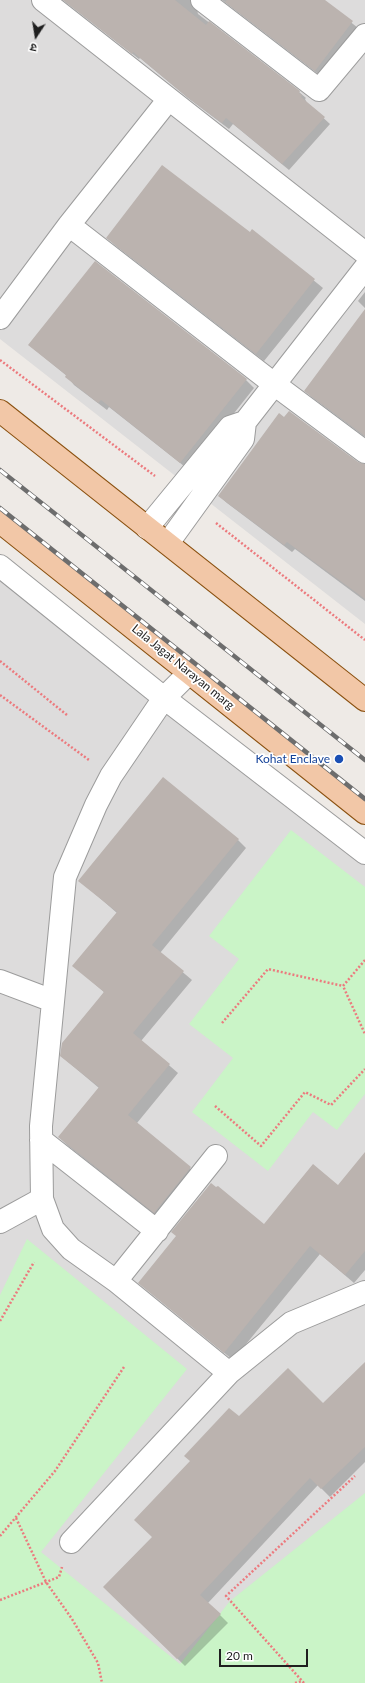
<!DOCTYPE html>
<meta charset="utf-8">
<style>
body{margin:0}
#map{position:relative;width:365px;height:1683px;overflow:hidden;background:#eeeae6;font-family:Lato,"Noto Sans Devanagari",sans-serif}
canvas{display:block}
.north{position:absolute;left:16px;top:16px;width:40px;height:40px;-webkit-text-stroke:3px #fff;paint-order:stroke;rotate:192deg;font-size:11px;font-weight:700;line-height:16px;text-align:center;color:#1f1f1f}
.north::after{content:'';display:block;margin:auto;width:14px;height:18px;background:#1f1f1f;clip-path:polygon(50% 0,100% 100%,50% 72%,0 100%)}
.scale{position:absolute;left:219px;top:1649px;width:89px;height:18px;box-sizing:border-box;border:2px solid #1f1f1f;border-top:0;padding-left:5px;font-size:12px;line-height:14px;white-space:nowrap;color:#1f1f1f;-webkit-text-stroke:3px #fff;paint-order:stroke}
</style>
<div id="map">
<canvas width="365" height="1683"></canvas>
<div class="north">उ</div>
<div class="scale">20 m</div>
</div>
<script>
const g = document.querySelector('canvas').getContext('2d');
g.lineJoin = 'round';
function paint(path, color) {
  g.fillStyle = color;
  g.fill(path, 'evenodd');
}
function stroke(path, color, width, dash) {
  g.strokeStyle = color;
  g.lineWidth = width;
  g.lineCap = dash ? 'butt' : 'round';
  g.setLineDash(dash || []);
  g.stroke(path);
}
function write(font, color, halo, rows, align = 'center') {
  g.font = font + ' Lato,sans-serif';
  g.lineWidth = 3.5;
  g.setLineDash([]);
  g.textBaseline = 'middle';
  g.strokeStyle = halo;
  g.fillStyle = color;
  for (const [text, x, y, turn = 0] of rows) {
    g.save();
    g.translate(x, y);
    g.rotate((+turn || 0) * Math.PI / 180);
    g.textAlign = isNaN(turn) ? turn : align;
    if (halo) g.strokeText(text, 0, 0);
    g.fillText(text, 0, 0);
    g.restore();
  }
}
const residential = new Path2D(`
 M 0,0 L 365,0 L 365,624 L 0,339 Z
 M 0,558 L 365,851 L 365,1683 L 0,1683 Z`);
const park = new Path2D(`
 M 291,830 L 365,887 L 365,1094 L 337,1130 L 313,1112 L 268,1171 L 192,1112 L 233,1058 L 189,1024 L 239,959 L 209,936 Z
 M 27,1239 L 187,1369 L 41,1552 L 180,1664 L 230,1601 L 365,1493 L 365,1683 L 0,1683 L 0,1295 Z`);
const shadow = new Path2D(`
 M 63,0 L 198,0 L 196,5 L 198,14 L 299,92 L 306,98 L 305,99 L 307,103 L 330,124 L 289,170 L 233,124 L 229,129 L 188,98 L 140,58 L 139,59 Z
 M 222,0 L 323,0 L 358,28 L 322,77 Z
 M 252,230 L 323,288 L 264,361 L 116,246 L 108,238 L 250,233 Z
 M 365,292 L 365,308 L 358,301 Z
 M 365,311 L 365,437 L 313,398 L 305,391 Z
 M 29,345 L 246,380 L 254,388 L 189,470 L 109,407 L 107,410 L 74,385 L 67,376 Z
 M 365,465 L 365,601 L 295,549 L 292,552 L 227,503 L 219,496 Z
 M 238,840 L 246,848 L 160,953 L 192,980 L 141,1041 L 178,1073 L 137,1123 L 199,1176 L 163,1221 L 67,1145 L 59,1137 L 99,1088 L 61,1056 L 104,992 L 74,966 L 117,913 L 79,880 Z
 M 217,1189 L 264,1225 L 365,1245 L 365,1270 L 354,1283 L 320,1254 L 233,1360 L 139,1283 Z
 M 365,1363 L 365,1462 L 330,1497 L 318,1485 L 208,1603 L 228,1623 L 185,1666 L 104,1587 L 153,1537 L 239,1418 L 323,1404 Z`);
const building = new Path2D(`
 M 63,0 L 175,0 L 206,25 L 209,21 L 300,91 L 299,93 L 302,95 L 301,97 L 325,117 L 282,164 L 226,118 L 222,123 L 187,97 L 133,52 L 132,54 Z
 M 227,0 L 325,0 L 353,21 L 315,71 L 225,2 Z
 M 162,165 L 250,232 L 252,229 L 315,279 L 256,354 L 106,238 Z
 M 95,261 L 247,379 L 180,463 L 101,400 L 98,403 L 65,377 L 66,375 L 28,345 Z
 M 365,309 L 365,436 L 304,391 Z
 M 289,411 L 358,462 L 365,464 L 365,599 L 287,542 L 284,545 L 218,496 L 279,413 L 284,417 Z
 M 163,777 L 239,839 L 152,945 L 184,971 L 133,1033 L 170,1064 L 128,1115 L 191,1167 L 154,1213 L 58,1137 L 99,1087 L 60,1056 L 62,1043 L 104,992 L 72,966 L 117,912 L 78,881 Z
 M 365,1152 L 365,1251 L 345,1275 L 310,1246 L 224,1353 L 138,1283 L 176,1236 L 171,1232 L 211,1183 L 216,1187 L 218,1186 L 264,1224 L 313,1164 L 338,1185 Z
 M 365,1362 L 365,1447 L 321,1489 L 310,1478 L 200,1595 L 221,1614 L 177,1659 L 103,1587 L 152,1537 L 134,1520 L 190,1461 L 184,1456 L 229,1408 L 239,1416 L 288,1368 L 323,1403 Z`);
const path = new Path2D(`
 M 0,360 L 155,476
 M 216,523 L 365,640
 M 0,661 L 67,715
 M 0,695 L 89,760
 M 365,960 L 343,986 L 365,1034
 M 222,1023 L 268,969 L 343,986
 M 215,1106 L 261,1146 L 305,1092 L 331,1105 L 365,1069
 M 0,1321 L 34,1262
 M 16,1518 L 46,1582 L 72,1619 L 98,1663 L 102,1683
 M 0,1536 L 55,1471 L 124,1367
 M 0,1600 L 59,1577 L 62,1567
 M 295,1683 L 302,1681
 M 304,1683 L 226,1596 L 355,1476`);
const minor = new Path2D(`
 M 43,0 L 365,253
 M 202,0 L 319,90 L 365,35
 M 69,225 L 274,384 L 365,452
 M 0,318 L 69,225 L 169,99
 M 147,528 L 230,427 L 245,422
 M 168,543 L 243,439 L 245,422 L 365,268
 M 0,566 L 164,698 L 365,853
 M 189,673 L 164,698 L 111,776 L 96,805 L 65,877 L 41,1126 L 42,1199 L 53,1229 L 71,1249 L 116,1281 L 229,1373
 M 0,981 L 53,1001
 M 41,1140 L 157,1231
 M 0,1222 L 42,1199
 M 116,1281 L 216,1156
 M 71,1542 L 229,1373 L 291,1323 L 365,1292`);
const major = new Path2D(`
 M 0,411 L 365,700
 M 0,522 L 365,813`);
const rail = new Path2D(`
 M 0,470 L 365,760
 M 0,508 L 365,799`);
const markers = [
 [339,759,5,"#1a4fb4"]
];
const streetNames = [
 ["Lala Jagat Narayan marg",183,667,39]
];
const transitNames = [
 ["Kohat Enclave",330,759]
];
paint(residential, '#dddcdc');
paint(park, '#caf4c7');
paint(shadow, '#0003');
paint(building, '#bbb3af');
stroke(minor, '#9c9c9c', 24);
stroke(major, '#8a500f', 24);
stroke(path, '#ec7a7e', 2.5, [2, 2]);
stroke(minor, '#fff', 22);
stroke(major, '#f2c7a7', 22);
stroke(rail, '#6d6d6d', 4.5);
stroke(rail, '#fff', 3, [9]);
for (const [x, y, r, color] of markers) {
  const dot = new Path2D();
  dot.arc(x, y, r, 0, 2 * Math.PI);
  g.fillStyle = color;
  g.fill(dot);
  stroke(dot, '#fff', 1.5);
}
write('12px', '#1f1f1f', '#fff', streetNames);
write('12px', '#164399', '#fff', transitNames, 'right');
</script>
